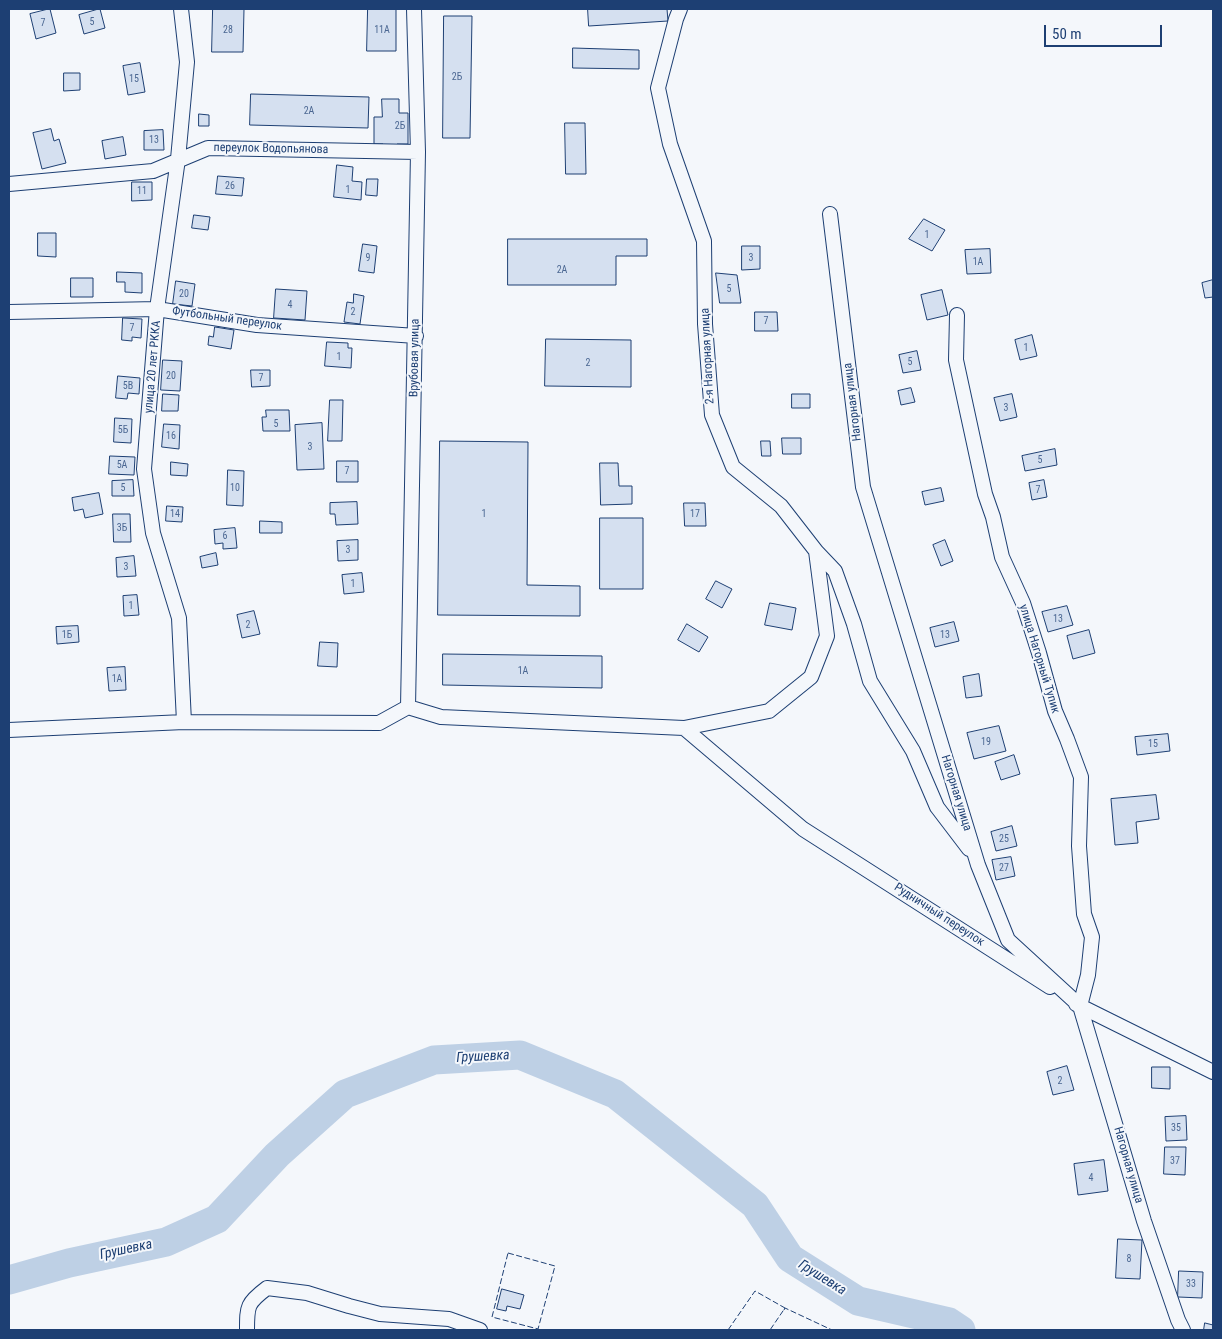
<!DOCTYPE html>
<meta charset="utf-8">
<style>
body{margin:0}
#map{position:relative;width:1222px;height:1339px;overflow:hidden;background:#f4f7fb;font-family:"Roboto Condensed",sans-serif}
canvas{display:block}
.frame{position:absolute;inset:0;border:10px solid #1d3f73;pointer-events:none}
.scale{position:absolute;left:1044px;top:25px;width:118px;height:22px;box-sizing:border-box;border:2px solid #1d3f73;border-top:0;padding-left:6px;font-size:15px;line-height:18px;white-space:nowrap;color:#1d3f73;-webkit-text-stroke:4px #f4f7fb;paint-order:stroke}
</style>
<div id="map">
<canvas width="1222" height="1339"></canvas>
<div class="frame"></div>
<div class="scale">50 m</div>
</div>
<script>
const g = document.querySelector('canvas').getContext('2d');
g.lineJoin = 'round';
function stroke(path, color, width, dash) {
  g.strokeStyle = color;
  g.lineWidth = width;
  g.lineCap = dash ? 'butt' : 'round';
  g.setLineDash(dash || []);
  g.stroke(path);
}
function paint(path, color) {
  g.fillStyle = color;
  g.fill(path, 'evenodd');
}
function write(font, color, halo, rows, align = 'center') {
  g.font = font + ' "Roboto Condensed",sans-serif';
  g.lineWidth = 4;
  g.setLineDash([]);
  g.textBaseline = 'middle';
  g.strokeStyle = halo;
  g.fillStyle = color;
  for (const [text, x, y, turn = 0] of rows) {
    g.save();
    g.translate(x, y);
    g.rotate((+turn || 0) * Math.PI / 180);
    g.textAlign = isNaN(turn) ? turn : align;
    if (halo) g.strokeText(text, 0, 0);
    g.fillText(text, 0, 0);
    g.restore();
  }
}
const river = new Path2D(`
 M 9,1280 L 69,1263 L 166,1242 L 217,1219 L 277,1155 L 345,1094 L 434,1060 L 520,1055 L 615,1094 L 755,1205 L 790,1258 L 858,1301 L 949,1322 L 961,1330`);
const building = new Path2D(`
 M 50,9 L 56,33 L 36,39 L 30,14 Z
 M 100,9 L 105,28 L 84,34 L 79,15 Z
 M 213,9 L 244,9 L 243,52 L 212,52 Z
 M 368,9 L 396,9 L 396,51 L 367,51 Z
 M 588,9 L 667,9 L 668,21 L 589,26 Z
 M 444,16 L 472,16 L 470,138 L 443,138 Z
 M 573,48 L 639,50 L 639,69 L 573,68 Z
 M 140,63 L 145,92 L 128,95 L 123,66 Z
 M 64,73 L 80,73 L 80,90 L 64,91 Z
 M 251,94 L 369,97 L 368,128 L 250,125 Z
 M 382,99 L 399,99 L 399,113 L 408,113 L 408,144 L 397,144 L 397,147 L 383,147 L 383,144 L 374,144 L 374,117 L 382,117 Z
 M 199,114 L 209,115 L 209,126 L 199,126 Z
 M 565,123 L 585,123 L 586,174 L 566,174 Z
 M 51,129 L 54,141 L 59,139 L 66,163 L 42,169 L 33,133 Z
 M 163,130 L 164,150 L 144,150 L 144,131 Z
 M 123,137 L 126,155 L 105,159 L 102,141 Z
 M 337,165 L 353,167 L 352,181 L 362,182 L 361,200 L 334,197 Z
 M 218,176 L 244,178 L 242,196 L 216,194 Z
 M 367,179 L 378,179 L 377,196 L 366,195 Z
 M 132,182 L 152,182 L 152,200 L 132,201 Z
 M 194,215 L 210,217 L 208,230 L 192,228 Z
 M 924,219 L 945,230 L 932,251 L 909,239 Z
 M 38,233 L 56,233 L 56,257 L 38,256 Z
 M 508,239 L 647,239 L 647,256 L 616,256 L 616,285 L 508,285 Z
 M 363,244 L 377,246 L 374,273 L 359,271 Z
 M 742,246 L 760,246 L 760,269 L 742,270 Z
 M 990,249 L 991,273 L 967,274 L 965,250 Z
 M 117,272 L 142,273 L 142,293 L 125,292 L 125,282 L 117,282 Z
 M 716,273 L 737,275 L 741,303 L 720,303 Z
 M 71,278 L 93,278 L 93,297 L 71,297 Z
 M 1213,280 L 1213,297 L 1205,298 L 1202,283 Z
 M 176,281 L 195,284 L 192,306 L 173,304 Z
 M 276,289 L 307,291 L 305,320 L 274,318 Z
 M 942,290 L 948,315 L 927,320 L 921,295 Z
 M 354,294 L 364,296 L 360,324 L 344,322 L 347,302 L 353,303 Z
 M 755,312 L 777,312 L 778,331 L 755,331 Z
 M 123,318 L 142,319 L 141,338 L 132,337 L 132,341 L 122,340 Z
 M 215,327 L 234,330 L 231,349 L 208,345 L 209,336 L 213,337 Z
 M 1032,335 L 1037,356 L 1020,360 L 1015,340 Z
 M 546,339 L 631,340 L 631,387 L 545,386 Z
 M 327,342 L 348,343 L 348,348 L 352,348 L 351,368 L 325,366 Z
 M 917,351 L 921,370 L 903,373 L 899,355 Z
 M 163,360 L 182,361 L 180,391 L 161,390 Z
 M 251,370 L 270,370 L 270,386 L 252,387 Z
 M 118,376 L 140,378 L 139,394 L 128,393 L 127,399 L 116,398 Z
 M 911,388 L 915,402 L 901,405 L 898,391 Z
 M 163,394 L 179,395 L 178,411 L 162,411 Z
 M 792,394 L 810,394 L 810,408 L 792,408 Z
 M 1012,394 L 1017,417 L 1000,421 L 994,398 Z
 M 330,400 L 343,400 L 342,441 L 328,441 Z
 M 266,410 L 289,410 L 290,431 L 263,431 L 262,417 L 266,417 Z
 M 115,418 L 132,419 L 131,443 L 114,442 Z
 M 322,423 L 324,469 L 297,470 L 295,425 Z
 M 164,424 L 180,425 L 179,449 L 162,447 Z
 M 782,438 L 801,438 L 801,454 L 783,454 Z
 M 440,441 L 528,442 L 527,585 L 580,586 L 580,616 L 438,615 Z
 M 761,441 L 770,441 L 771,456 L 762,456 Z
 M 1055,449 L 1057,465 L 1025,471 L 1022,456 Z
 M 110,456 L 135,457 L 134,475 L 109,474 Z
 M 337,461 L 358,461 L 358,482 L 337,482 Z
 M 171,462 L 188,464 L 187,476 L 171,475 Z
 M 600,463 L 618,463 L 619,486 L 632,486 L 632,504 L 601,505 Z
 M 228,470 L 244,471 L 243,506 L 227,505 Z
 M 133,480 L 134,496 L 112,496 L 112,481 Z
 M 1044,480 L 1047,497 L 1032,500 L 1029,483 Z
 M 941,488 L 944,501 L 925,505 L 922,492 Z
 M 99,493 L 103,514 L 85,518 L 83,509 L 74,511 L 72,498 Z
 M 357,502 L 358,524 L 336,525 L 335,514 L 330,514 L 330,503 Z
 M 684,503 L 705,503 L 706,526 L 685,526 Z
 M 167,506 L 183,507 L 182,522 L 166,521 Z
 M 113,514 L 130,514 L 131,542 L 114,542 Z
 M 600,518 L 643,518 L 643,589 L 600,589 Z
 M 260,521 L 282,522 L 282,533 L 260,533 Z
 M 235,528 L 237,548 L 223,549 L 223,543 L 215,544 L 214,530 Z
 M 358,540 L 358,560 L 338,561 L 337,541 Z
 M 945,540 L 953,561 L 941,566 L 933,545 Z
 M 216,553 L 218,565 L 202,568 L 200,557 Z
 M 134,556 L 136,576 L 117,577 L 116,558 Z
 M 362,573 L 364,592 L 344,594 L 342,575 Z
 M 716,581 L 732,589 L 722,608 L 706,599 Z
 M 137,595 L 139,615 L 124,616 L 123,596 Z
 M 770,603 L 796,608 L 792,630 L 765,625 Z
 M 1067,606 L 1073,625 L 1048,632 L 1042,612 Z
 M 254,611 L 260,634 L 242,638 L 237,615 Z
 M 954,622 L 959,641 L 935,647 L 930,628 Z
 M 687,624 L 708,637 L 699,652 L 678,640 Z
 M 78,626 L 79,642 L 57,644 L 56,627 Z
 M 1089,630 L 1095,653 L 1073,659 L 1067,636 Z
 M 320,642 L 338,643 L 337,667 L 318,666 Z
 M 443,654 L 602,656 L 602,688 L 443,685 Z
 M 125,667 L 126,690 L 109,691 L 107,668 Z
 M 979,674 L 982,696 L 966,698 L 963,677 Z
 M 999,726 L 1006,751 L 974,759 L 967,733 Z
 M 1168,734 L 1170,751 L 1137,755 L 1135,737 Z
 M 1014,755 L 1020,774 L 1001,780 L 995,762 Z
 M 1156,795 L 1159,819 L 1136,822 L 1138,843 L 1115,845 L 1111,799 Z
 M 1012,826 L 1017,846 L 996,851 L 991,832 Z
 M 1011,857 L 1015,876 L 996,880 L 992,860 Z
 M 1067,1066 L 1074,1090 L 1053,1095 L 1047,1072 Z
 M 1152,1067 L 1170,1067 L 1170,1089 L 1152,1088 Z
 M 1186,1116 L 1187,1140 L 1166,1141 L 1165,1117 Z
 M 1165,1147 L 1186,1147 L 1185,1175 L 1164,1174 Z
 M 1104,1160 L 1108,1191 L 1078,1195 L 1074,1164 Z
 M 1118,1239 L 1142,1240 L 1140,1279 L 1116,1278 Z
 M 1179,1271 L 1203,1272 L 1202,1298 L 1178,1297 Z
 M 502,1289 L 524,1295 L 520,1309 L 507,1306 L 506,1311 L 497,1309 Z
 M 1205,1323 L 1213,1325 L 1213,1330 L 1204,1330 Z`);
const street = new Path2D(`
 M 181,9 L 187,62 L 178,159 L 157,309 L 144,469 L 153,533 L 179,618 L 184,722
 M 9,184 L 153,171 L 208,148 L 418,152
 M 830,214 L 863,487 L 978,865 L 1008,940 L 1080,1006 L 1144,1221 L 1178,1320 L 1183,1330
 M 9,312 L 157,309 L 257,325 L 416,336
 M 957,315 L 956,360 L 985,494 L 993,517 L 1002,557 L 1023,603 L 1039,653 L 1055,711 L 1067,739 L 1081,777 L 1079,846 L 1084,914 L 1092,937 L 1088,975 L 1080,1006
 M 816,551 L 835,571 L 854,624 L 870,681 L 913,751 L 937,807 L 969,849
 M 408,707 L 418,152 L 414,9
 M 684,728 L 803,829 L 1050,987
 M 9,730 L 184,722 L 379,723 L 408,707 L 441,717 L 684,728 L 769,711 L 811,677 L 827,636 L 816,551 L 781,506 L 733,467 L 712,415 L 705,324 L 704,241 L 670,144 L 658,88 L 676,19 L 680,9
 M 1076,1004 L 1213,1072
 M 247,1330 C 247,1306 247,1303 267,1288 L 307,1293 L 349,1306 L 380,1314 L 449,1319 L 480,1330`);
const fence = new Path2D(`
 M 508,1253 L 555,1266 L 538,1329 L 492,1317 Z
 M 784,1310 L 785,1308 L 832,1330
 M 728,1330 L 755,1291 L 785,1308 L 770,1330`);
const numberNames = [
 ["5",92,22],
 ["7",43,23],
 ["28",228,30],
 ["11А",382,30],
 ["2Б",457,77],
 ["15",134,79],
 ["2А",309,111],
 ["2Б",400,126],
 ["13",154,140],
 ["26",230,186],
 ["1",348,190],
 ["11",142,191],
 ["1",927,235],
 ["9",368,258],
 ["3",751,258],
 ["1А",978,262],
 ["2А",562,270],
 ["5",729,289],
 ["20",184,294],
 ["4",290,305],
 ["2",353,312],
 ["7",766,321],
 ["7",132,328],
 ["1",1026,348],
 ["1",339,357],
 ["5",910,362],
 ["2",588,363],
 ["20",171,376],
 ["7",261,378],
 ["5В",128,386],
 ["3",1006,408],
 ["5",276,424],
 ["5Б",123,430],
 ["16",171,436],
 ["3",310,447],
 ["5",1040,460],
 ["5А",122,465],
 ["7",347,471],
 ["5",123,488],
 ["10",235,488],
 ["7",1038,490],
 ["14",175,514],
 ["1",484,514],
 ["17",695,514],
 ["3Б",122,528],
 ["6",225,536],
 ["3",348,550],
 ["3",126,567],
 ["1",353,584],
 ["1",131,606],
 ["13",1058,619],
 ["2",248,625],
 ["1Б",67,635],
 ["13",945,635],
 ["1А",523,671],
 ["1А",117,679],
 ["19",986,742],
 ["15",1153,744],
 ["25",1004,839],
 ["27",1004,868],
 ["2",1060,1081],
 ["35",1176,1128],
 ["37",1175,1161],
 ["4",1091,1178],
 ["8",1129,1259],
 ["33",1191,1284]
];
const streetNames = [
 ["переулок Водопьянова",271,149,1],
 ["Футбольный переулок",227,319,8],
 ["2-я Нагорная улица",708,356,-93],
 ["Врубовая улица",415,358,-89],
 ["улица 20 лет РККА",153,367,-85],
 ["Нагорная улица",853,402,-97],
 ["улица Нагорный Тупик",1039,659,73],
 ["Нагорная улица",956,793,73],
 ["Рудничный переулок",939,915,33],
 ["Нагорная улица",1128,1165,74]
];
const waterNames = [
 ["Грушевка",483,1057,-3],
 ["Грушевка",126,1250,-12],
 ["Грушевка",822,1278,32]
];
stroke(river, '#bed0e5', 29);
paint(building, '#d5e0f0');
stroke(building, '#1d3f73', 1);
stroke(street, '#1d3f73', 16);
stroke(street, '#f4f7fb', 14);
stroke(fence, '#1d3f73', 1, [6, 2.5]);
write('10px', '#4b6792', null, numberNames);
write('12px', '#1d3f73', '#f4f7fb', streetNames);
write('italic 14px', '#1d3f73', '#f4f7fb', waterNames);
</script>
